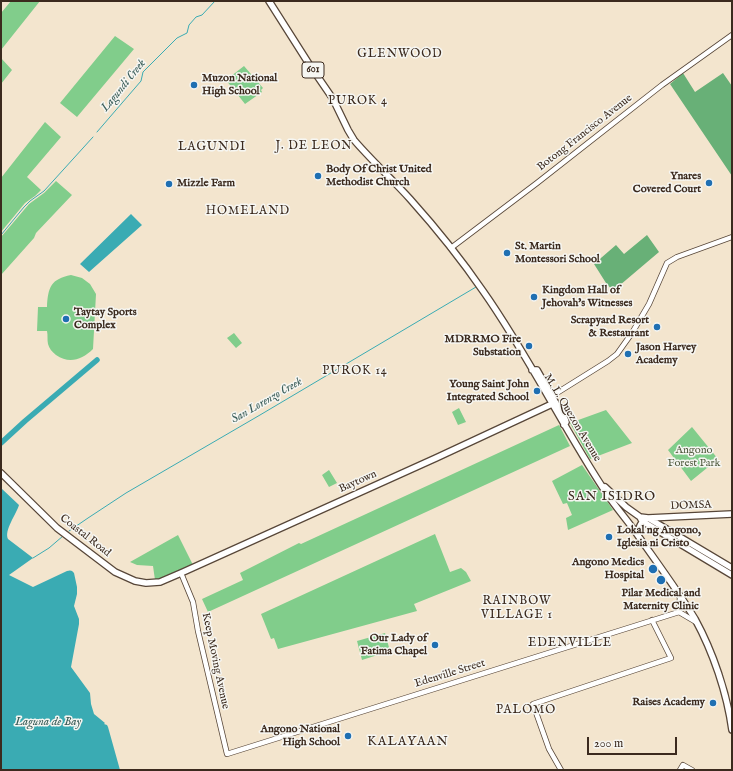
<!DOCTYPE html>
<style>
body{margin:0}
#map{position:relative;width:733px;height:771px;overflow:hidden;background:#f3e5ce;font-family:"IM FELL English",serif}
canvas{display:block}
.frame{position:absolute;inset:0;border:2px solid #3b2a1e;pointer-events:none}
.scale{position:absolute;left:587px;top:737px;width:90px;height:18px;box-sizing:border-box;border:2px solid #3b2a1e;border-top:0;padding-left:5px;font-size:12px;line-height:14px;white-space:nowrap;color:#3b2a1e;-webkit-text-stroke:3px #f6f6f2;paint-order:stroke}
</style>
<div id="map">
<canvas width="733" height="771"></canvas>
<div class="frame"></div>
<div class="scale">200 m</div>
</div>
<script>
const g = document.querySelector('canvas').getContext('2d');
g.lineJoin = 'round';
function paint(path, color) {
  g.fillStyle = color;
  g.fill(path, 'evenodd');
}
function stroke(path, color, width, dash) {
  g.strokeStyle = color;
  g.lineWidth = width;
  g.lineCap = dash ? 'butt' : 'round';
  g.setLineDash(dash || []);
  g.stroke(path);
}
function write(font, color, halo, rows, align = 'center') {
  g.font = font + ' "IM FELL English",serif';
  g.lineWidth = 3;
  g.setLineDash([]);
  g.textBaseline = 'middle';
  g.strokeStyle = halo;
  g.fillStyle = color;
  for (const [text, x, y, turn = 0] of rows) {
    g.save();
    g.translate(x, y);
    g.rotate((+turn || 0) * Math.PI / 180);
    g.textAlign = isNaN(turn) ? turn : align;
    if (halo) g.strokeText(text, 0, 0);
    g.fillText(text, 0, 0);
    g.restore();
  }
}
const green = new Path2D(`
 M 11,1 L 40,1 L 1,50 L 1,13 Z
 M 115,36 L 134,49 L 77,117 L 60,103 Z
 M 1,58 L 12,70 L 1,84 Z
 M 244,66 L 263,88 L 261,90 L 262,92 L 245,104 L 226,80 Z
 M 45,122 L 61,137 L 27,177 L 41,190 L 35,196 L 25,203 L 1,232 L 1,178 Z
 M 56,181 L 72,195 L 36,233 L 34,238 L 1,275 L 1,237 L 29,204 L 44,193 Z
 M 71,275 L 82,278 L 90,284 L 96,294 L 93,349 C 82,360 69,364 56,355 C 52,352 49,348 48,344 C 47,340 48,335 47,331 L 37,331 L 38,307 L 47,307 C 48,287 51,279 71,275 Z
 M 234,333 L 242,343 L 236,348 L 227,338 Z
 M 459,408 L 466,422 L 458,425 L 452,412 Z
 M 606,410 L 632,443 L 590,459 L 570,423 Z
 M 559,425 L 570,446 L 208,612 L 202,599 L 243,580 L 240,573 L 299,543 L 301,544 Z
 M 692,427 L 718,459 L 691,481 L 668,450 Z
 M 582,465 L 613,510 L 568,530 L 566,518 L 572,515 L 567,503 L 563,504 L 552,481 Z
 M 329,470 L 337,483 L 329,487 L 322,475 Z
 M 435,534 L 450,572 L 461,568 L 466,572 L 471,581 L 414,604 L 417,611 L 278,649 L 274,638 L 271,639 L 261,614 Z
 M 178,535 L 193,565 L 163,578 L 155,580 L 153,566 L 137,565 L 130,562 Z
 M 385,633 L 390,651 L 362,660 L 357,641 Z`);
const forest = new Path2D(`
 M 683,73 L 695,92 L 723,73 L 732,86 L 732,176 L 670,84 Z
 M 647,235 L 659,252 L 613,291 L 606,283 L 594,264 L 616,245 L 624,254 Z`);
const water = new Path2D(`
 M 131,214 L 142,225 L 89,272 L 80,264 Z
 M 1,488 L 19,505 C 16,515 4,530 8,539 L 33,558 L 9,575 L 33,587 L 67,571 C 70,570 72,570 74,573 L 77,587 L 77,594 L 74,606 L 79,619 L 79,624 L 71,667 L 90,693 L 91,704 L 94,714 L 105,723 L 104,724 L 107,725 L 108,727 L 120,770 L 1,770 Z`);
const stream = new Path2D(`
 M 97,132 L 141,81 L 143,72 L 177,38 L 187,33 L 189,25 L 196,17 L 202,15 L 215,1
 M 1,235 L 24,207 L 30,201 L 44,191 L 93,137
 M 69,531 L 88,518 L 126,493 L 260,415 L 476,287
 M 33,558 L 49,548 L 63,536`);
const river = new Path2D(`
 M 1,443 L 25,421 L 97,360`);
const minor = new Path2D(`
 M 451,248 L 537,183 L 662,85 L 732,35
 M 552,396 L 608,361 L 617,354 L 632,333 L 649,304 L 667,263 L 677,257 L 732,237
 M 181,573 L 193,602 L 198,631 L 227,754 L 679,612 L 696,622
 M 679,612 L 680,596
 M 561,770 L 549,749 L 533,704 L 671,658 L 652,620
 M 680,770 L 683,765 L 692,770`);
const major = new Path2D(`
 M 269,1 L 309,64 L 333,99 L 348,130 L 354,140 C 372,161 392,179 410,199 C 436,228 461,259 483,291 C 529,356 563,428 607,494 C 617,509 629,522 639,537 C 658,564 678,591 695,619 C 713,652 727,693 732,730
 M 532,370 L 537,370 L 565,419 L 566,422 L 564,425
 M 1,473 L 57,528 L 115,572 L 135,581 L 146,583 L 160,582 L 181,573 L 436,458 L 552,404
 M 605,487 L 626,507 L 640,517 L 648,518 L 732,568
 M 640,517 L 642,521 L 732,575
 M 638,535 C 639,526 640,523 648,518 L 732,514`);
const markers = [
 [194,85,4,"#1f6fb2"],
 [318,176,4,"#1f6fb2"],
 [709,183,4,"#1f6fb2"],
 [169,184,4,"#1f6fb2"],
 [507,253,4,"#1f6fb2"],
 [534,297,4,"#1f6fb2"],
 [66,319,4,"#1f6fb2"],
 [657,327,4,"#1f6fb2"],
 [529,346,4,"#1f6fb2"],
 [628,354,4,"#1f6fb2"],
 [537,391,4,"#1f6fb2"],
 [609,537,4,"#1f6fb2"],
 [653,569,5,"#1f6fb2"],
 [661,580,5,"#1f6fb2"],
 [435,645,4,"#1f6fb2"],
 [713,703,4,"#1f6fb2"],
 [348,736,4,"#1f6fb2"]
];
const shields = [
 [313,70,22]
];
const shieldNames = [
 ["601",313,70]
];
const poiNames = [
 ["Muzon National",202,79],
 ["High School",202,92],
 ["Body Of Christ United",326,170],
 ["Methodist Church",326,183],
 ["Ynares",701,177,"right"],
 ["Covered Court",701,190,"right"],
 ["Mizzle Farm",177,184],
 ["St. Martin",515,247],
 ["Montessori School",515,260],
 ["Kingdom Hall of",542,291],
 ["Jehovah's Witnesses",542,304],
 ["Taytay Sports",74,313],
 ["Complex",74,326],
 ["Scrapyard Resort",649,321,"right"],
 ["& Restaurant",649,334,"right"],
 ["MDRRMO Fire",521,340,"right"],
 ["Substation",521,353,"right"],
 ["Jason Harvey",636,348],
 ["Academy",636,361],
 ["Young Saint John",529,385,"right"],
 ["Integrated School",529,398,"right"],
 ["Lokal ng Angono,",617,531],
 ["Iglesia ni Cristo",617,544],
 ["Angono Medics",644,563,"right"],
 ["Hospital",644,576,"right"],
 ["Pilar Medical and",661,594,"center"],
 ["Maternity Clinic",661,607,"center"],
 ["Our Lady of",427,639,"right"],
 ["Fatima Chapel",427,652,"right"],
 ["Raises Academy",705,703,"right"],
 ["Angono National",340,730,"right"],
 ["High School",340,743,"right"]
];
const streetNames = [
 ["Botong Francisco Avenue",585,133,-38],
 ["M. L. Quezon Avenue",572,418,59],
 ["Baytown",358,482,-24],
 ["DOMSA",691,506,-2],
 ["Coastal Road",85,536,38],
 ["Keep Moving Avenue",215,661,78],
 ["Edenville Street",450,674,-17]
];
const parkNames = [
 ["Angono",694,451],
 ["Forest Park",694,464]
];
const neighbourhoodNames = [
 ["GLENWOOD",400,55],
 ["PUROK 4",358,102],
 ["J. DE LEON",314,147],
 ["LAGUNDI",212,148],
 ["HOMELAND",248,212],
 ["PUROK 14",355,372],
 ["RAINBOW",517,602],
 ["VILLAGE 1",517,616],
 ["EDENVILLE",570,644],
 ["PALOMO",526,711]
];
const waterNames = [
 ["Lagundi Creek",124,86,-51],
 ["San Lorenzo Creek",267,401,-30],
 ["Laguna de Bay",48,723]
];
const quarterNames = [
 ["SAN ISIDRO",612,497],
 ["KALAYAAN",408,742]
];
paint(green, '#81cd8b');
paint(forest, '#68b077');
paint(water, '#3aabb3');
stroke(stream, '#3aabb3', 1);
stroke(river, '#3aabb3', 5.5);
stroke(minor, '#574638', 6);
stroke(major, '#574638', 8);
stroke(minor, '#fff', 4.5);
stroke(major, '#fff', 5.5);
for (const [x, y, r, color] of markers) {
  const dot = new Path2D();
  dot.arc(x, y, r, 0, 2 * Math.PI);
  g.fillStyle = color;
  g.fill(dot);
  stroke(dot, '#f6f6f2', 1.5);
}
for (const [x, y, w] of shields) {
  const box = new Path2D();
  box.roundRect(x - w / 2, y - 8, w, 16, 3);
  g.fillStyle = '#f6f6f2';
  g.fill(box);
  stroke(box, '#3b2a1e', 1);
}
write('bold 10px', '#3b2a1e', null, shieldNames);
write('bold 11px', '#3b2a1e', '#f6f6f2', poiNames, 'left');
write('11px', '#3b2a1e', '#f6f6f2', streetNames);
write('11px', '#505b3f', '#f6f6f2', parkNames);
g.letterSpacing = '1px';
write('12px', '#3b2a1e', '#f6f6f2', neighbourhoodNames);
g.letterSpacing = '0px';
write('italic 12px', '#3b5e5a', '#f6f6f2', waterNames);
g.letterSpacing = '1px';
write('13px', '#3b2a1e', '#f6f6f2', quarterNames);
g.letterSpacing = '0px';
</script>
